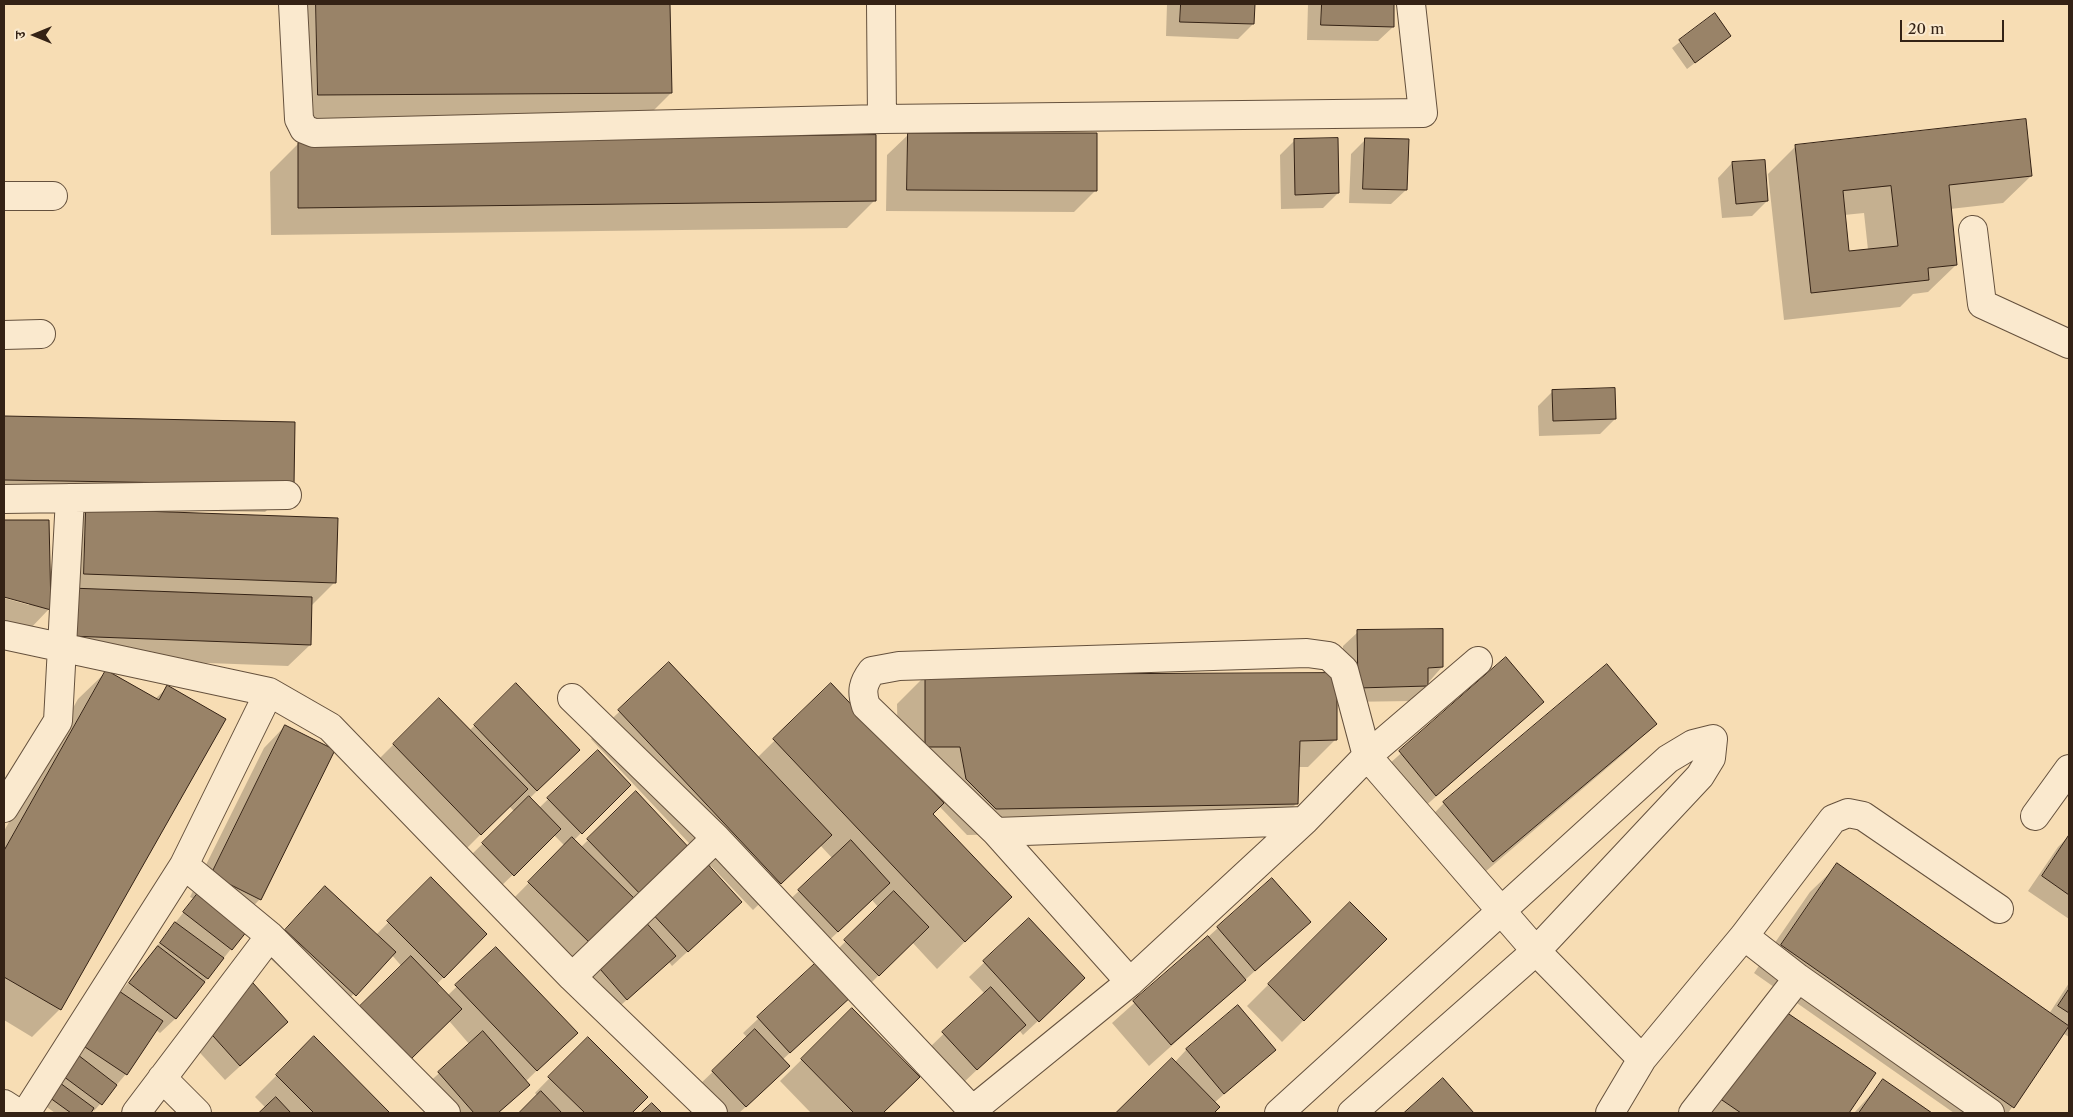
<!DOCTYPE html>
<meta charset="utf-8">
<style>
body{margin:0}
#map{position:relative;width:2073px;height:1117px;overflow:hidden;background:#f7ddb4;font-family:"Libre Caslon Text","Noto Serif Devanagari",serif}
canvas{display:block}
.frame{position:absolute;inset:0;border:5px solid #342215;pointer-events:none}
.north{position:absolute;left:10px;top:10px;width:50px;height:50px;-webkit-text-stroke:4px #fae9ce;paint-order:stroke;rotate:270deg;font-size:14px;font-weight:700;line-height:20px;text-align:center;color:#342215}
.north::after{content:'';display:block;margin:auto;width:18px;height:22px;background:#342215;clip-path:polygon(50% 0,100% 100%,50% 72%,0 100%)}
.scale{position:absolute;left:1900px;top:20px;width:104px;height:22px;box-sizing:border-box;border:2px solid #342215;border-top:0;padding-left:6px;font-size:15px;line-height:18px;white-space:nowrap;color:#342215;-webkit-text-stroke:4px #fae9ce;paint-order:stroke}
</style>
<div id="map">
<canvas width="2073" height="1117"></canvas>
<div class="frame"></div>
<div class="north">उ</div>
<div class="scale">20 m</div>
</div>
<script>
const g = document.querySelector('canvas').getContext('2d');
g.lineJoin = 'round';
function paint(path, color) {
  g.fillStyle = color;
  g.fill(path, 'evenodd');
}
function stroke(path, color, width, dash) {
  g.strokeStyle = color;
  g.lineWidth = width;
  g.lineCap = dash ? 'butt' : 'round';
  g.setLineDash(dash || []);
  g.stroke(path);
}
const shadow = new Path2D(`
 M 304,4 L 669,4 L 671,93 L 643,121 L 290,122 Z
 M 1167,4 L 1253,4 L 1253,24 L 1238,39 L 1166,36 Z
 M 1308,4 L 1393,4 L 1393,27 L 1378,41 L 1307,40 Z
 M 1715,15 L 1730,36 L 1687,69 L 1672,48 Z
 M 909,134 L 1096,190 L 1074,212 L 886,211 L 887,155 Z
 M 1295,140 L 1338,193 L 1323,208 L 1281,209 L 1280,155 Z
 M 1365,140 L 1406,190 L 1391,204 L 1349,203 L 1351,154 Z
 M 298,144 L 875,200 L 847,228 L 271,235 L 270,172 Z
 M 1796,146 L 2031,176 L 2003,203 L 1950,209 L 1956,265 L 1928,292 L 1913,294 L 1900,307 L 1784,320 L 1768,174 ZM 1864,213 L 1868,250 L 1848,253 L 1844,215 Z
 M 1732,163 L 1767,201 L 1752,216 L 1722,218 L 1718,178 Z
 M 1553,391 L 1615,419 L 1600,434 L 1539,436 L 1538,406 Z
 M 4,418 L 294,423 L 293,485 L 265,512 L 139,510 L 139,512 L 335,582 L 311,606 L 310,645 L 288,666 L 48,657 L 49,609 L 28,631 L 4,624 L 4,598 L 29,605 L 29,603 L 4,596 L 4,522 L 48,521 L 50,611 L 60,601 L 59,538 L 88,509 L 4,508 Z
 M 1358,632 L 1442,667 L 1412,701 L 1344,702 L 1343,646 Z
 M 1506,659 L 1543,702 L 1414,816 L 1378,774 Z
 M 669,664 L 757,758 L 831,685 L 898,756 L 897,704 L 925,676 L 1335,740 L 1308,767 L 1298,767 L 1297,803 L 1269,831 L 967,835 L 939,806 L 931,814 L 982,925 L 937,969 L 912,942 L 864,990 L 831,956 L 879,908 L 872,900 L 823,946 L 784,905 L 833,859 L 820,845 L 753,910 L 711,866 L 710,868 L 726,916 L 672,966 L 669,962 L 612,1013 L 580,978 L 704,859 L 591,739 ZM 916,774 L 932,774 L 937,796 Z
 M 106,672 L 155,699 L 168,687 L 60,1009 L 32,1037 L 4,1020 L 4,831 L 78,699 Z
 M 516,685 L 578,750 L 530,798 L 539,808 L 598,751 L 630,785 L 574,840 L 581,847 L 636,793 L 692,852 L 574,970 L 508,904 L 565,846 L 554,835 L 498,889 L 468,858 L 515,812 L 509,806 L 459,856 L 372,766 L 439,699 L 470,730 Z
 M 1655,724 L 1627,751 L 1465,889 L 1417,831 L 1444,803 Z
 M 285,726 L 260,899 L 240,920 L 231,949 L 175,1019 L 160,1033 L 156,1030 L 126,1074 L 94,1111 L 92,1109 L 90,1113 L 55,1113 L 40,1102 L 120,993 L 194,899 L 190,897 L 264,748 Z
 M 2069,836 L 2069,919 L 2028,891 L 2058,847 Z
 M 1838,865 L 2049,1014 L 2069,983 L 2069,1037 L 2064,1034 L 2008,1113 L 1954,1113 L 1754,973 L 1810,892 Z
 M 431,879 L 486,934 L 436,985 L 447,996 L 496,949 L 554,1054 L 526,1081 L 514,1099 L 498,1113 L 447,1113 L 424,1087 L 470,1045 L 391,954 L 333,1016 L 264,953 L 304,910 L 376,935 Z
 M 1350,903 L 1385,939 L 1282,1042 L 1247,1006 Z
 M 1029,920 L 1068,993 L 1023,1035 L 1019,1030 L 962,1084 L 929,1048 L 985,994 L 969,977 Z
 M 1218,928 L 1294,936 L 1149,1066 L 1112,1023 Z
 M 820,961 L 837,1010 L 782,1060 L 774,1081 L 739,1113 L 724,1113 L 698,1086 L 748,1038 L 743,1033 Z
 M 253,985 L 272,1037 L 225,1080 L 191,1043 Z
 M 852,1010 L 918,1077 L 881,1113 L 811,1113 L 780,1081 Z
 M 1759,1031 L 1874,1074 L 1847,1113 L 1703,1113 Z
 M 314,1038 L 389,1113 L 261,1113 L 266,1108 L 255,1097 Z
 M 588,1039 L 646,1097 L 630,1113 L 521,1113 L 538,1096 L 535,1093 Z
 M 1187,1049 L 1274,1050 L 1214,1103 L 1218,1107 L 1213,1113 L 1117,1113 L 1172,1059 L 1175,1062 Z
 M 1443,1080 L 1473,1113 L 1406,1113 Z
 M 1884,1080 L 1930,1113 L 1854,1113 Z`);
const building = new Path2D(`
 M 316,4 L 670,4 L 672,93 L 318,95 Z
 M 1181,4 L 1255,4 L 1254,24 L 1180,22 Z
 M 1322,4 L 1394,4 L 1394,27 L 1321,25 Z
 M 1715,13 L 1731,36 L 1695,63 L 1679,40 Z
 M 2026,119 L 2032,176 L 1949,185 L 1957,265 L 1928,268 L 1929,280 L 1811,293 L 1795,145 ZM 1891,186 L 1898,246 L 1849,251 L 1843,191 Z
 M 908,133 L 1097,133 L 1097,191 L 907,190 Z
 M 876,135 L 876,201 L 298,208 L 298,143 Z
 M 1338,138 L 1339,193 L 1295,195 L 1294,139 Z
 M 1365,138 L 1409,139 L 1407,190 L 1363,189 Z
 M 1765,160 L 1768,201 L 1736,204 L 1732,162 Z
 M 1615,388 L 1616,419 L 1553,421 L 1552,390 Z
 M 4,416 L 295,422 L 294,485 L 4,480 Z
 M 86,509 L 338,518 L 336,583 L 84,574 Z
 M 4,520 L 49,520 L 51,610 L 4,597 Z
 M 70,588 L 312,597 L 311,645 L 69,636 Z
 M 1443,629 L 1443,667 L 1428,668 L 1428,686 L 1358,688 L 1357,630 Z
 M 1506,657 L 1544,702 L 1436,796 L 1399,751 Z
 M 669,662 L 832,835 L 781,884 L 618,710 Z
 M 1607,664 L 1657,724 L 1493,862 L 1443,802 Z
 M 106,670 L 159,700 L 167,685 L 226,719 L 61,1010 L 4,977 L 4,851 Z
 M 1337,673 L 1337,740 L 1300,741 L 1298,804 L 996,809 L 966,779 L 960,747 L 925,747 L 925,675 Z
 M 516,683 L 580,750 L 537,791 L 474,725 Z
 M 831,683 L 944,803 L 933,814 L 1012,897 L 965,942 L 773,739 Z
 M 439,698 L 528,789 L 481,835 L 393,744 Z
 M 285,725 L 335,750 L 261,900 L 211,875 Z
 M 598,750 L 631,785 L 582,834 L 547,798 Z
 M 636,791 L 693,852 L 645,899 L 587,839 Z
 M 529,796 L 561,829 L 514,876 L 482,843 Z
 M 2069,835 L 2069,895 L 2042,876 Z
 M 572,837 L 640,904 L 596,949 L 528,882 Z
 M 851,840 L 890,883 L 838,932 L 798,890 Z
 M 703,859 L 742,902 L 688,952 L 648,909 Z
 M 1837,863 L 2069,1026 L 2014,1108 L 1781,945 Z
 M 431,877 L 487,934 L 444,978 L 387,921 Z
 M 1272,878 L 1311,922 L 1255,971 L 1217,927 Z
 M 325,886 L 396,952 L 356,996 L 285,930 Z
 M 202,888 L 251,926 L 232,950 L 183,912 Z
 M 894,891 L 929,927 L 879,976 L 844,940 Z
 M 1350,902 L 1387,939 L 1304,1021 L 1268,984 Z
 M 642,918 L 676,956 L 627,1000 L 594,962 Z
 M 1029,918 L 1085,978 L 1039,1022 L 983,961 Z
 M 175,922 L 224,958 L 208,979 L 160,943 Z
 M 1208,936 L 1246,980 L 1171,1045 L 1133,1001 Z
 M 158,946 L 205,982 L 176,1019 L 129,983 Z
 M 496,947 L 578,1033 L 537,1071 L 455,985 Z
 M 411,956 L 462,1009 L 410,1060 L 359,1007 Z
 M 820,959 L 853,995 L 790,1053 L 757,1017 Z
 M 253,983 L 288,1022 L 240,1066 L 205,1027 Z
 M 991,987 L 1026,1025 L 977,1070 L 942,1032 Z
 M 2069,989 L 2069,1013 L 2058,1006 Z
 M 119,991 L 163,1021 L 127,1075 L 82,1045 Z
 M 1238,1005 L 1276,1050 L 1224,1094 L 1186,1049 Z
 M 852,1008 L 920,1077 L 883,1113 L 854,1113 L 801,1059 Z
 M 1780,1008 L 1876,1073 L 1849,1113 L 1741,1113 L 1719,1098 Z
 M 755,1029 L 790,1066 L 746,1107 L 712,1071 Z
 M 483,1031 L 530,1085 L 498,1113 L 474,1113 L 438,1072 Z
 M 314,1036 L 390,1113 L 314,1113 L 276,1075 Z
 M 588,1037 L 648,1097 L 632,1113 L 585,1113 L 548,1077 Z
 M 78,1055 L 117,1085 L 102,1105 L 63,1076 Z
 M 1172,1058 L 1220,1107 L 1214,1113 L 1116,1113 Z
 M 1443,1078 L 1474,1113 L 1404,1113 Z
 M 1883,1079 L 1932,1113 L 1859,1113 Z
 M 56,1080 L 94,1108 L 91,1113 L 71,1113 L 46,1095 Z
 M 541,1091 L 562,1113 L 519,1113 Z
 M 276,1097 L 291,1113 L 259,1113 Z
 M 652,1103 L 662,1113 L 641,1113 Z`);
const minor = new Path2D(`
 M 293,4 L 299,119 L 304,129 L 314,133 L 882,119 L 1423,113 L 1411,4
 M 881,4 L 882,119
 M 4,196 L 53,196
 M 1973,230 L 1982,304 L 2069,344
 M 4,335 L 41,334
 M 4,499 L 287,495
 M 4,635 L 269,692 L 330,727 L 572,977 L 713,1113
 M 572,698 L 716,838 L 975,1113
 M 4,808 L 58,721 L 70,498
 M 2035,816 L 2069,769
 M 996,832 L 1304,821
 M 184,865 L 270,936 L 446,1113
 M 1744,936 L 1798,978 L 1990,1113
 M 572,977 L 716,838
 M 1130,982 L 996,832 L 866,706 C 861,691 863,683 872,671 L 899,666 L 1307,653 L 1329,656 L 1344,670 L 1367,756 L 1536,951 L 1642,1059
 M 162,1078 L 197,1113
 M 4,1104 L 18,1113
 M 26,1113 L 184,865 L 269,692
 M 136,1113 L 270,936
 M 969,1113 L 1130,982 L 1304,821 L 1367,756 L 1478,661
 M 1279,1113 L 1668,759 L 1693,744 L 1713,739 L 1711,758 L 1700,776 L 1536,951 L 1352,1113
 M 1610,1113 L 1642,1059 L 1744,936 L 1833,819 L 1848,813 L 1863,816 L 1999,909
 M 1693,1113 L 1798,978`);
paint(shadow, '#0003');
paint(building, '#998368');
stroke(building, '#342215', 1);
stroke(minor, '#65513d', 30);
stroke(minor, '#fae9ce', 28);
</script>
